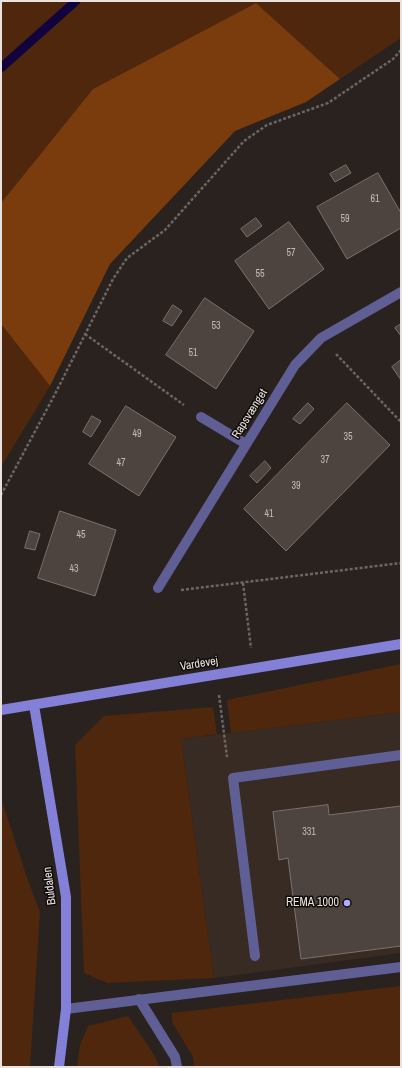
<!DOCTYPE html>
<meta charset="utf-8">
<style>
body{margin:0}
#map{position:relative;width:402px;height:1068px;overflow:hidden;background:#2a221e;font-family:"Archivo Narrow",sans-serif}
canvas{display:block}
.frame{position:absolute;inset:0;border:2px solid #e8e3e0;pointer-events:none}
</style>
<div id="map">
<canvas width="402" height="1068"></canvas>
<div class="frame"></div>
</div>
<script>
const g = document.querySelector('canvas').getContext('2d');
g.lineJoin = 'round';
function paint(path, color) {
  g.fillStyle = color;
  g.fill(path, 'evenodd');
}
function stroke(path, color, width, dash) {
  g.strokeStyle = color;
  g.lineWidth = width;
  g.lineCap = dash ? 'butt' : 'round';
  g.setLineDash(dash || []);
  g.stroke(path);
}
function write(font, color, halo, rows, align = 'center') {
  g.font = font + ' "Archivo Narrow",sans-serif';
  g.lineWidth = 3;
  g.setLineDash([]);
  g.textBaseline = 'middle';
  g.strokeStyle = halo;
  g.fillStyle = color;
  for (const [text, x, y, turn = 0] of rows) {
    g.save();
    g.translate(x, y);
    g.rotate((+turn || 0) * Math.PI / 180);
    g.textAlign = isNaN(turn) ? turn : align;
    if (halo) g.strokeText(text, 0, 0);
    g.fillText(text, 0, 0);
    g.restore();
  }
}
const built = new Path2D(`
 M 401,712 L 401,953 L 214,978 L 181,739 Z`);
const green = new Path2D(`
 M 1,1 L 401,1 L 401,38 L 340,79 L 256,3 L 93,89 L 1,203 Z
 M 1,324 L 50,386 L 1,467 Z
 M 401,664 L 401,712 L 231,733 L 227,700 Z
 M 213,707 L 217,734 L 181,739 L 214,978 L 107,983 L 84,973 L 75,745 L 104,716 Z
 M 1,798 L 26,875 L 40,912 L 30,1067 L 1,1067 Z
 M 401,986 L 401,1067 L 194,1067 L 193,1057 L 172,1022 L 172,1013 Z
 M 128,1016 L 153,1053 L 160,1067 L 77,1067 L 80,1045 L 88,1026 Z`);
const forest = new Path2D(`
 M 256,3 L 340,79 L 306,102 L 235,131 L 110,264 L 50,386 L 1,324 L 1,203 L 93,89 Z`);
const stream = new Path2D(`
 M 1,68 L 76,1`);
const building = new Path2D(`
 M 346,165 L 351,173 L 335,182 L 330,174 Z
 M 378,173 L 401,213 L 401,228 L 347,259 L 317,207 Z
 M 256,218 L 262,226 L 247,237 L 241,229 Z
 M 289,222 L 324,269 L 269,309 L 235,261 Z
 M 205,298 L 254,331 L 216,389 L 166,355 Z
 M 173,305 L 182,311 L 172,326 L 163,321 Z
 M 401,324 L 401,336 L 395,328 Z
 M 401,360 L 401,380 L 392,367 Z
 M 308,403 L 314,409 L 300,424 L 293,419 Z
 M 347,403 L 390,445 L 286,551 L 244,509 Z
 M 126,406 L 176,437 L 139,496 L 89,464 Z
 M 92,416 L 101,421 L 91,437 L 83,432 Z
 M 265,461 L 271,468 L 257,483 L 250,476 Z
 M 60,511 L 116,530 L 95,596 L 38,578 Z
 M 30,531 L 40,534 L 35,550 L 25,548 Z
 M 328,805 L 329,815 L 401,806 L 401,946 L 301,959 L 288,858 L 279,860 L 273,812 Z`);
const path = new Path2D(`
 M 85,334 L 184,405
 M 336,354 L 401,422
 M 1,495 L 55,394 L 113,279 L 127,258 L 165,230 L 244,141 L 267,125 L 328,103 L 393,59 L 401,50
 M 243,583 L 251,648
 M 181,590 L 401,563
 M 219,695 L 227,757`);
const lane = new Path2D(`
 M 201,417 L 246,444
 M 255,956 L 233,778 L 401,755
 M 139,999 L 175,1057 L 177,1067
 M 66,1009 L 401,967`);
const street = new Path2D(`
 M 158,588 L 295,365 L 321,338 L 401,292`);
const secondary = new Path2D(`
 M 34,705 L 66,897 L 66,1009 L 59,1067
 M 1,710 L 401,644`);
const markers = [
 [347,903,4,"#aeaefb"]
];
const numberNames = [
 ["61",375,199],
 ["59",345,219],
 ["57",291,253],
 ["55",260,274],
 ["53",216,326],
 ["51",193,353],
 ["49",137,434],
 ["35",348,437],
 ["37",325,460],
 ["47",121,463],
 ["39",296,486],
 ["41",269,514],
 ["45",81,535],
 ["43",74,569],
 ["331",309,832]
];
const streetNames = [
 ["Rapsvænget",250,414,-58],
 ["Vardevej",199,664,-9],
 ["Buldalen",50,886,-97]
];
const poiNames = [
 ["REMA 1000",339,903]
];
paint(built, '#382b23');
paint(green, '#4f270c');
paint(forest, '#7a3b0d');
stroke(stream, '#12033e', 9);
paint(building, '#4d443f');
stroke(building, '#7c726d', 1);
stroke(path, '#6c6561', 2.5, [3, 2]);
stroke(lane, '#5f5f95', 10);
stroke(street, '#5f5f95', 10);
stroke(secondary, '#8280d7', 10);
for (const [x, y, r, color] of markers) {
  const dot = new Path2D();
  dot.arc(x, y, r, 0, 2 * Math.PI);
  g.fillStyle = color;
  g.fill(dot);
  stroke(dot, '#100c0a', 1.5);
}
write('10px', '#c1bbb8', null, numberNames);
write('12px', '#e8e3e0', '#100c0a', streetNames);
write('12px', '#e8e3e0', '#100c0a', poiNames, 'right');
</script>
